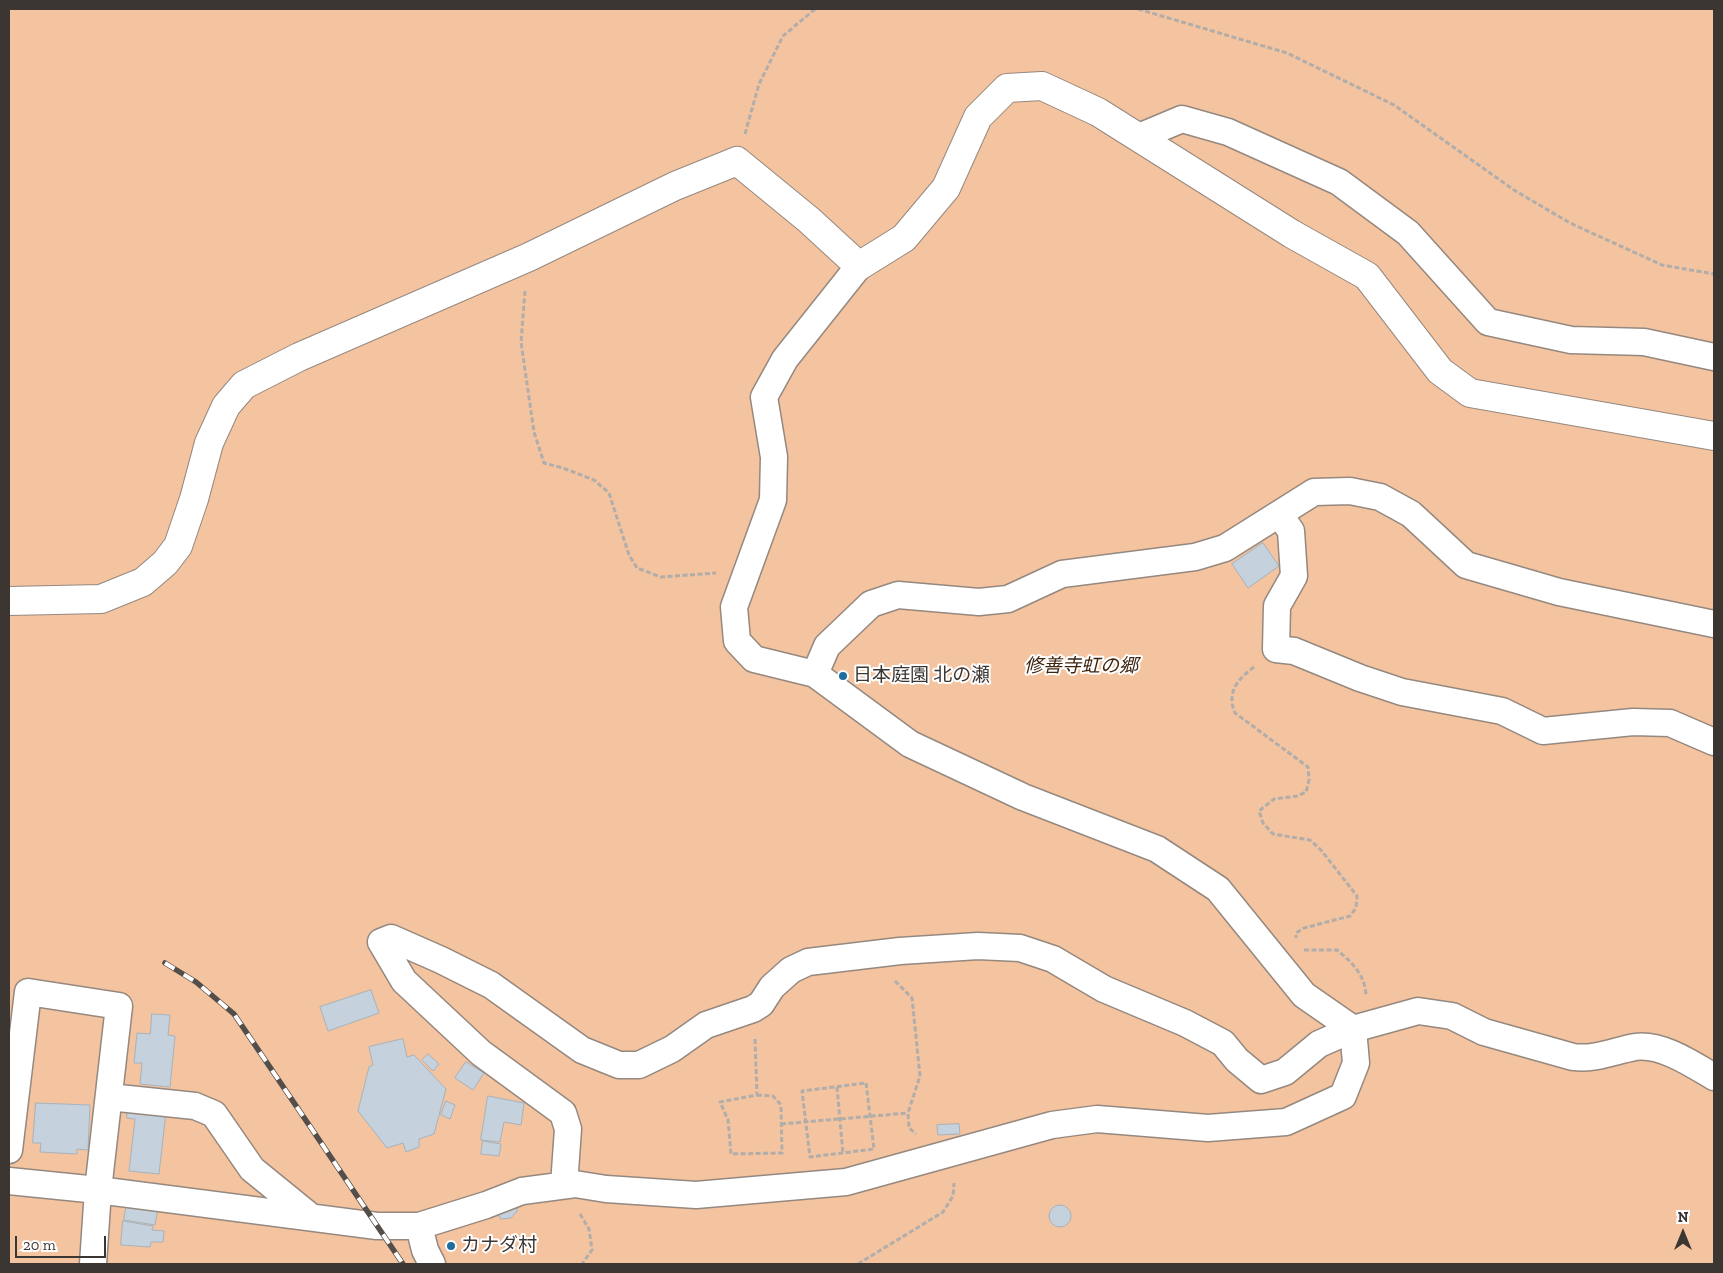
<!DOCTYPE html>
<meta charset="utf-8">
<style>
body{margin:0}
#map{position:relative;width:1723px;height:1273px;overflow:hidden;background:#fdfaf8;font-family:"Zilla Slab",serif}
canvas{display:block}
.frame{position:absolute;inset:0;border:10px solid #3c3632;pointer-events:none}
.north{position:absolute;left:1658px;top:1208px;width:50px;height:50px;-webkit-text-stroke:4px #fff;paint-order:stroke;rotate:0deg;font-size:14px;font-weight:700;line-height:20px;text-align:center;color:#3c3632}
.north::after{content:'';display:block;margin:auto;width:18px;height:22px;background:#3c3632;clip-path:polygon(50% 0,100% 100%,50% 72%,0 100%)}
.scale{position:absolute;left:15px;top:1236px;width:91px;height:22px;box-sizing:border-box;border:2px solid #3c3632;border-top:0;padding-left:6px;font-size:15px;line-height:18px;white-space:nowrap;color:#3c3632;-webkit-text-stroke:4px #fff;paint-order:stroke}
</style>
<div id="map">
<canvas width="1723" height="1273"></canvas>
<div class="frame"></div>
<div class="north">N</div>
<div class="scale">20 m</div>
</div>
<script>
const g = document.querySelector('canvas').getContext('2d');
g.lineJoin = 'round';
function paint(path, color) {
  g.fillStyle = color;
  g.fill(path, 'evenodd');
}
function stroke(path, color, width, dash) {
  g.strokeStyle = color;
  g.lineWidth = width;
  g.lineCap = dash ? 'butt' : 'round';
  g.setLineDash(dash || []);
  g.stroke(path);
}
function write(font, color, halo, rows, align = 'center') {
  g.font = font + ' "Zilla Slab","Noto Sans JP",serif';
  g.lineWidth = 4;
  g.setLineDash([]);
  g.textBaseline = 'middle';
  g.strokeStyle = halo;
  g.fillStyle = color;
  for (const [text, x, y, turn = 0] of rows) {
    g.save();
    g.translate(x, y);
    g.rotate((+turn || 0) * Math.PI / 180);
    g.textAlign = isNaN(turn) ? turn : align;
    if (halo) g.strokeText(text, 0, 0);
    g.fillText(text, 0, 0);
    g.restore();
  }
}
const green = new Path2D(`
 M 9,9 L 1714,9 L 1714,1264 L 9,1264 Z`);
const building = new Path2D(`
 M 1263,543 L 1279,566 L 1248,588 L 1232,564 Z
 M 371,990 L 379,1013 L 328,1031 L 320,1007 Z
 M 152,1014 L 170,1015 L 168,1035 L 175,1036 L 170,1087 L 140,1084 L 142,1063 L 134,1063 L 137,1033 L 150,1034 Z
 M 403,1039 L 407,1057 L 414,1055 L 446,1089 L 434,1134 L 419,1139 L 419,1147 L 406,1152 L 403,1143 L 387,1148 L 358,1111 L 369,1067 L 373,1065 L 369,1047 Z
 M 428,1054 L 439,1064 L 433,1071 L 422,1060 Z
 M 466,1062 L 484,1073 L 473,1090 L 455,1078 Z
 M 488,1096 L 524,1103 L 521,1125 L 504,1122 L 500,1142 L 481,1140 Z
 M 446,1101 L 455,1105 L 450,1119 L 441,1115 Z
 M 36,1103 L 90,1105 L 88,1150 L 77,1149 L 77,1154 L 40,1152 L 41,1143 L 33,1143 Z
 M 128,1107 L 166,1112 L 159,1174 L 129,1171 L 135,1119 L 127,1118 Z
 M 959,1124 L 960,1134 L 938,1135 L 937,1125 Z
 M 483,1141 L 501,1144 L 499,1156 L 481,1154 Z
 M 127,1202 L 158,1207 L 155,1225 L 124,1220 Z
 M1049 1216a11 11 0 1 1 22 0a11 11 0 1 1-22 0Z
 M 517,1206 L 517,1211 L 511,1218 L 501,1219 L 496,1212 Z
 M 123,1221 L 153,1226 L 152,1230 L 164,1231 L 163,1242 L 151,1242 L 150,1247 L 121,1245 Z`);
const path = new Path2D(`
 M 1138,9 L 1287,53 L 1394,105 L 1514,190 L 1570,223 L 1662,265 L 1714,274
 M 745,134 L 759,84 L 783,36 L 815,9
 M 525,291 L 521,342 L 534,432 L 544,463 L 563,468 L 594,480 L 609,493 L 629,555 L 637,568 L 661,577 L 716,573
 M 1254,667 C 1238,679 1226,692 1235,713 L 1308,767 L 1309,780 L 1306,792 L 1298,796 L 1274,799 L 1259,811 L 1263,823 L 1273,834 L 1310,840 L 1321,850 L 1357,896 L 1356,908 L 1350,916 L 1304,928 L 1296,933 L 1296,938
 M 1304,950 L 1337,950 C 1352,962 1365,975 1366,995
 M 895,981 L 912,998 L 920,1076 L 908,1113 L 909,1128 L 916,1134
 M 755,1039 L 757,1095
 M 866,1083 L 874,1149 L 810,1157 L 802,1091 Z
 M 837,1087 L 843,1154
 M 757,1095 L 773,1096 L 781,1105 L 782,1153 L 731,1154 L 728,1120 L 720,1102 Z
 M 781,1124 L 908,1113
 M 580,1214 L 589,1229 L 592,1250 L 582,1264
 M 858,1264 L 943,1212 L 953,1196 L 954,1183`);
const pedestrian = new Path2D(`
 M 1139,137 L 1182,119 L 1228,132 L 1339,182 L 1408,233 L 1488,322 L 1571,340 L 1644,342 L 1714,357
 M 1279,514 L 1291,531 L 1294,576 L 1277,606 L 1276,649 L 1294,651 L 1360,678 L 1402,692 L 1502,711 L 1543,731 L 1633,722 L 1670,723 L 1714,742
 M 815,674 L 827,646 L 871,604 L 898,595 L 979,602 L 1008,599 L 1062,574 L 1195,557 L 1225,548 L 1314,492 L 1350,491 L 1380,497 L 1411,514 L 1466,565 L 1559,592 L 1714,624
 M 109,1097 L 195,1106 L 214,1114 L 252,1169 L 311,1217
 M 9,1150 L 28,992 L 119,1006 L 98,1190 L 93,1264
 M 9,1181 L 98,1190 L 377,1226 L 419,1226 L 486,1205 L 522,1191 L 575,1184 L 606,1189 L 696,1195 L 846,1182 L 1052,1125 L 1097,1119 L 1208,1128 L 1286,1122 L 1343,1096 L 1356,1063 L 1353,1029 L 1304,995 L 1218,889 L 1157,849 L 1023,797 L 910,744 L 815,674 L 754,659 L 737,641 L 734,607 L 773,500 L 774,457 L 764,397 L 785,359 L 859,266
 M 564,1185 L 568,1129 L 563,1113 L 481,1053 L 404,981 L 381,942 L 391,938 L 441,960 L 491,985 L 582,1050 L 619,1065 L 639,1065 L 672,1049 L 706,1025 L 753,1009 L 761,1004 L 772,987 L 791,970 L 808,962 L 900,951 L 978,946 L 1020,948 L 1053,959 L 1104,989 L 1185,1023 L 1223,1043 L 1237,1060 L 1261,1080 L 1285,1072 L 1319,1044 L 1353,1029 L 1418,1011 L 1452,1016 L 1484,1032 L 1573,1057 C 1594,1060 1614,1051 1635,1047 C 1661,1043 1692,1064 1714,1077
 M 419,1226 L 425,1250 L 432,1264`);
const minor = new Path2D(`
 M 9,601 L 101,599 L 143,582 L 165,563 L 178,546 L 194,499 L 209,443 L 226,406 L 244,385 L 299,357 L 529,257 L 675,186 L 737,161 L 809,220 L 859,266 L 904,238 L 946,188 L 978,117 L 1007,88 L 1042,86 L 1098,112 L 1292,234 L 1367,276 L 1440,371 L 1470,393 L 1714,436`);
const rail = new Path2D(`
 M 165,963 L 196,982 L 234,1014 L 403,1264`);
const markers = [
 [843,676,5,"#1f6c9e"],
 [451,1246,5,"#1f6c9e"]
];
const parkNames = [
 ["修善寺虹の郷",1081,667]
];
const poiNames = [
 ["日本庭園 北の瀬",853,676],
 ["カナダ村",461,1246]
];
paint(green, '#f4c39f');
paint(building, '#c5d2dd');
stroke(building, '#a6b3bd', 1);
stroke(pedestrian, '#95887f', 29);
stroke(minor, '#95887f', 30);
stroke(path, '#b1adaa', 3, [5, 2.5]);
stroke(pedestrian, '#fff', 26);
stroke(minor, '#fff', 28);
stroke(rail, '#534e4a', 5.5);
stroke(rail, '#fff', 4, [11]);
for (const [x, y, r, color] of markers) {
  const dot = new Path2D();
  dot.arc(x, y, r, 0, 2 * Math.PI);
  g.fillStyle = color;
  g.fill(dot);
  stroke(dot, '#fff', 2);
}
write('italic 19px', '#3f2510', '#fff', parkNames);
write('19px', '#3c3632', '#fff', poiNames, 'left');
</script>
